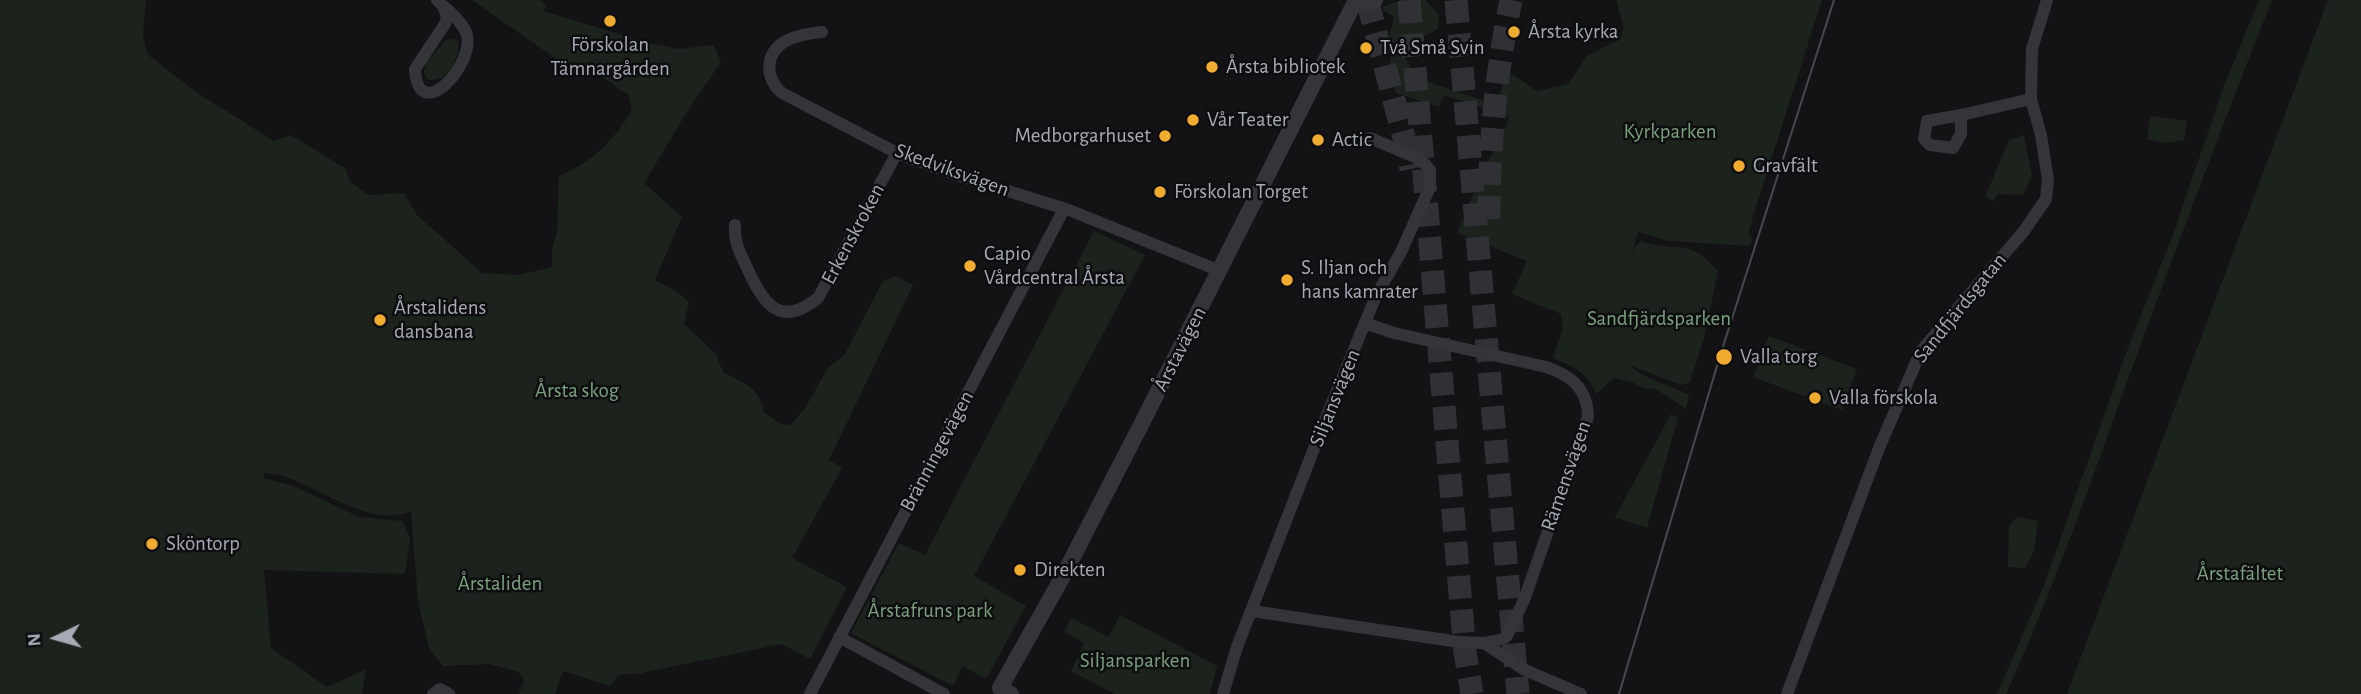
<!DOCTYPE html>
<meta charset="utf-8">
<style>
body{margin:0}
#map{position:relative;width:2361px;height:694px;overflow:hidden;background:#131315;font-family:"Alegreya Sans",sans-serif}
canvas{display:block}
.north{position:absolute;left:21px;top:603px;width:70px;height:70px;-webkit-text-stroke:5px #0e0e10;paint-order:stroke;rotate:265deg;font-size:19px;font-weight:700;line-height:28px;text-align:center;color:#a5aab5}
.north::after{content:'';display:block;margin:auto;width:24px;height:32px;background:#a5aab5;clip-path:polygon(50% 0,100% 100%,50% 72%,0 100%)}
</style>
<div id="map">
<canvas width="2361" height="694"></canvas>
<div class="north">N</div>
</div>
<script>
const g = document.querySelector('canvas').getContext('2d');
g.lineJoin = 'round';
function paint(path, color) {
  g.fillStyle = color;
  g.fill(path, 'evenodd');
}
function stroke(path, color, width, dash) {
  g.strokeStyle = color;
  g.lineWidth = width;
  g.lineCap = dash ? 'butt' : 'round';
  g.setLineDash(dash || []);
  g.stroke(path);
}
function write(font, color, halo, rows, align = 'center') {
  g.font = font + ' "Alegreya Sans",sans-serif';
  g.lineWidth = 5;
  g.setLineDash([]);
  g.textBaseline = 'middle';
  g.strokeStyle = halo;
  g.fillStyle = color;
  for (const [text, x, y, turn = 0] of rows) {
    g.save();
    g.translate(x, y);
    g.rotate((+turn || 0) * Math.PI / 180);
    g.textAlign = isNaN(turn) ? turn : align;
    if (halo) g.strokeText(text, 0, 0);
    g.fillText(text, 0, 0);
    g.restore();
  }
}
const green = new Path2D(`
 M 0,0 L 146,0 L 143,35 L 147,54 L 199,94 L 274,141 L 291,135 L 346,169 L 350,182 L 369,195 L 404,193 L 417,215 L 482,273 L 518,275 L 552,267 L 552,248 L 557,231 L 559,176 C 593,162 614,140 632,110 L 628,95 L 613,84 L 589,69 L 558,60 L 472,0 L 540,0 L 546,6 L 543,11 L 649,43 L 679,49 L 714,45 L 721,62 L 688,110 L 644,183 L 682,217 L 655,280 L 676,291 L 689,302 L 684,324 L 716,354 L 723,372 C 745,384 759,386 764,413 L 781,424 L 790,425 L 804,410 L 828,368 L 845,354 L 883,281 L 895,276 L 913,285 L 829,460 L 842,468 L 792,558 L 847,587 L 810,659 L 781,644 L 642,673 L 618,675 L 610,686 L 563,671 L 555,694 L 519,694 L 524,680 L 519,672 L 489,664 L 443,666 L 429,648 L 418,601 L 411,511 C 374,529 321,489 286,477 C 279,474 272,474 264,473 L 264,478 L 294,486 L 359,517 L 403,521 L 410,540 L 405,574 L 264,570 L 271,648 L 327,687 L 366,669 L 362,694 L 0,694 Z
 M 1402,0 L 1426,0 L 1439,15 L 1438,29 L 1410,44 L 1405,58 L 1417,78 L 1496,105 L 1507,71 L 1537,91 L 1568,84 L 1587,56 L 1619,40 L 1624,28 L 1616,0 L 1822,0 L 1752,220 L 1749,232 L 1752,240 L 1750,246 L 1669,241 L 1638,232 L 1631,256 L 1635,246 L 1641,241 C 1677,254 1686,235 1718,271 L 1704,338 L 1690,382 L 1681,385 L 1629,365 C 1642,378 1671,386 1689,395 L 1686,409 L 1656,389 L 1643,388 L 1632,382 L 1614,378 L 1596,394 C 1588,373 1574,367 1553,358 L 1563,328 L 1561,314 L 1512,294 L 1527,261 L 1457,233 L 1484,167 L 1503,135 L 1509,117 L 1444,95 L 1439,107 L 1396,93 L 1389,70 L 1392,48 L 1387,44 L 1394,17 L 1384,11 L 1382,7 Z
 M 2259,0 L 2272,0 C 2221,128 2173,257 2125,387 C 2088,491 2051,594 2006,694 L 1997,694 L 2044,585 L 2128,348 L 2174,232 L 2222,91 Z
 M 2328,0 L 2361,0 L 2361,694 L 2067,694 Z
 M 447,39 L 458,40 C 461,57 447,86 427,79 L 424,72 L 426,63 Z
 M 2150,116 L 2187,121 L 2184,140 L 2165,143 L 2147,139 Z
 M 2024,135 L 2032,176 L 2023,195 L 1998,194 L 1993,201 L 1985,197 L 2009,140 Z
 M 1094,231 L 1145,255 L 974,576 L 1026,606 L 988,676 L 984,678 L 963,666 L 953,686 L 851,633 L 899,543 L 925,555 Z
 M 1769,336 L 1857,369 L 1842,410 L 1753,377 Z
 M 1671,414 L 1678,417 L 1647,528 L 1615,517 Z
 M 2017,517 L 2038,521 L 2034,551 L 2025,568 L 2008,567 L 2009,525 Z
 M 1120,615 L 1217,666 L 1210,694 L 1115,694 L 1071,671 L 1084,643 L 1064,632 L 1071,618 L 1109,637 Z`);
const motorwayTunnel = new Path2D(`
 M 1367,0 L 1407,149 L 1411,169
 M 1409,0 L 1465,652 L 1472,694
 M 1456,0 L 1518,694
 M 1489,219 C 1489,145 1496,73 1511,0`);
const minor = new Path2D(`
 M 437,0 C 447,10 460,19 466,32 C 478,62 418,128 415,69 L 445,24 L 447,16 L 443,6
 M 822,32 C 811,33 800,35 790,39 C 765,50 763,76 782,93 L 897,153 L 963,177 L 1069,210 L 1220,271
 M 1961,115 L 1961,134 L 1953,148 L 1930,145 L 1924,139 L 1927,121 L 1961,115 L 2031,99
 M 735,225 C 734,245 741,254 749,272 C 765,307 782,327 818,298 L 897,153
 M 1252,611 L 1459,642 L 1484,643 L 1503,639 L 1507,636 L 1524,600 L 1588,417 C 1588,389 1571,375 1546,367 L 1394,333 L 1365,323
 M 839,637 L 944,694
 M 1484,643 L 1525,670 L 1581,694
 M 433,694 L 440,689 L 449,694
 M 810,694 L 1064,209
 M 1223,694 L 1237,647 L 1329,410 L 1376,296 L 1401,252 L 1430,187 L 1430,170 L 1425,164 L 1417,158 L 1370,138
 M 1787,694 L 1879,448 L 1921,351 L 2024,231 L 2046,199 L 2048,180 L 2041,135 L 2031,99 L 2032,49 L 2047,0`);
const tertiary = new Path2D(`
 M 1357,0 L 1368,3 L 1375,0
 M 1011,694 L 1000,688 L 1062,578 L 1143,421 L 1356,0`);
const tram = new Path2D(`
 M 1619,694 L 1720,356 L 1834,0`);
const markers = [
 [610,21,7,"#f0ac30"],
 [1514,32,7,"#f0ac30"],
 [1366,48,7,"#f0ac30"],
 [1212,67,7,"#f0ac30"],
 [1193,120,7,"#f0ac30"],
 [1165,136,7,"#f0ac30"],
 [1318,140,7,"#f0ac30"],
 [1739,166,7,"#f0ac30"],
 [1160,192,7,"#f0ac30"],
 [970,266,7,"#f0ac30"],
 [1287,280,7,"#f0ac30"],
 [380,320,7,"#f0ac30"],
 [1724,357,9,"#f0ac30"],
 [1815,398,7,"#f0ac30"],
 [152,544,7,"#f0ac30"],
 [1020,570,7,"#f0ac30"]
];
const poiNames = [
 ["Årsta kyrka",1528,32],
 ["Förskolan",610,45,"center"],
 ["Tämnargården",610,69,"center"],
 ["Två Små Svin",1380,48],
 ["Årsta bibliotek",1226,67],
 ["Vår Teater",1207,120],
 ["Medborgarhuset",1151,136,"right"],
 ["Actic",1332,140],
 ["Gravfält",1753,166],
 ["Förskolan Torget",1174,192],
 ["Capio",984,254],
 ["Vårdcentral Årsta",984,278],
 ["S. Iljan och",1301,268],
 ["hans kamrater",1301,292],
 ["Årstalidens",394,308],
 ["dansbana",394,332],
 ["Valla torg",1740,357],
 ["Valla förskola",1829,398],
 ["Sköntorp",166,544],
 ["Direkten",1034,570]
];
const parkNames = [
 ["Kyrkparken",1670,132],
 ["Sandfjärdsparken",1659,319],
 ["Årsta skog",577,391],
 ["Årstafältet",2240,574],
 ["Årstaliden",500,584],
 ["Årstafruns park",930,611],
 ["Siljansparken",1135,661]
];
const streetNames = [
 ["Skedviksvägen",952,170,20],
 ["Erkenskroken",853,234,-62],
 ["Sandfjärdsgatan",1960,308,-51],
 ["Årstavägen",1180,349,-63],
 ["Siljansvägen",1335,398,-68],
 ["Bränningevägen",937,451,-62],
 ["Rämensvägen",1566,476,-71]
];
paint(green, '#1c231c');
stroke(motorwayTunnel, '#303135', 23, [23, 11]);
stroke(minor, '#34353a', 12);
stroke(tertiary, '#34353a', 16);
stroke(tram, '#47494f', 2);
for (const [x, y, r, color] of markers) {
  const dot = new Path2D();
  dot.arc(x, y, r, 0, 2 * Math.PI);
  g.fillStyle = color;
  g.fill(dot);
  stroke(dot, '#0e0e10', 2.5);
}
write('21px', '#a5aab5', '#0e0e10', poiNames, 'left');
write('21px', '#7ca07e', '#0e0e10', parkNames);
write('21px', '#a5aab5', '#0e0e10', streetNames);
</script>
